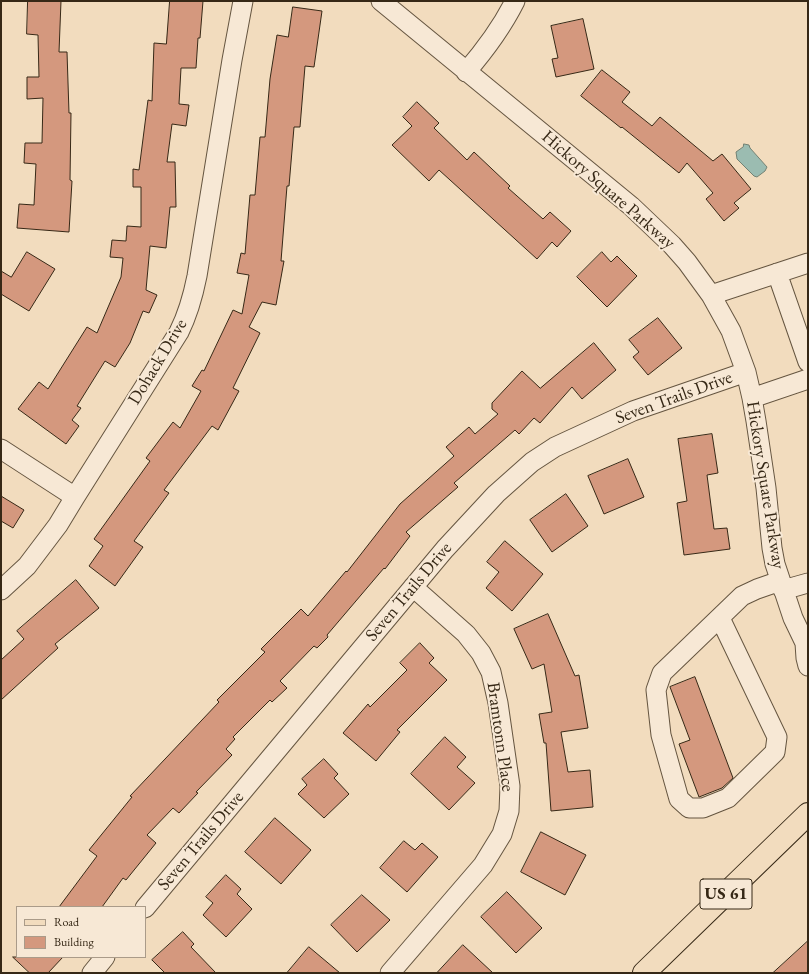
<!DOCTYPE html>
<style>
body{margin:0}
#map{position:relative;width:809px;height:974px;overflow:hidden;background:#f2dcbe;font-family:"EB Garamond",serif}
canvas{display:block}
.frame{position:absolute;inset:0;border:2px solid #362816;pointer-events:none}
.legend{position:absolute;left:16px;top:906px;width:130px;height:52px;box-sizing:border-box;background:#f7e8d5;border:1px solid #aa9b89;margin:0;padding:5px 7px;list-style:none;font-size:12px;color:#362816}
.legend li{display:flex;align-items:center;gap:8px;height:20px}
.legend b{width:20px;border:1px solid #aa9b89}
</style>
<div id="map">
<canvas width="809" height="974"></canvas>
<div class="frame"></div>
<ul class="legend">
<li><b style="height:5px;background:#f2dcbe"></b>Road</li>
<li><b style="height:11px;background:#d4987e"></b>Building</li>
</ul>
</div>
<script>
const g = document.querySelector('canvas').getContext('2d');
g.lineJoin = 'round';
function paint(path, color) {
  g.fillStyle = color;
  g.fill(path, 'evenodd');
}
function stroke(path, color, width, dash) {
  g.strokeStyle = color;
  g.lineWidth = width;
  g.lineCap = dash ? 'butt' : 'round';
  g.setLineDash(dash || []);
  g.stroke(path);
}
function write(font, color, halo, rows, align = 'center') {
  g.font = font + ' "EB Garamond",serif';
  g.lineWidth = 4;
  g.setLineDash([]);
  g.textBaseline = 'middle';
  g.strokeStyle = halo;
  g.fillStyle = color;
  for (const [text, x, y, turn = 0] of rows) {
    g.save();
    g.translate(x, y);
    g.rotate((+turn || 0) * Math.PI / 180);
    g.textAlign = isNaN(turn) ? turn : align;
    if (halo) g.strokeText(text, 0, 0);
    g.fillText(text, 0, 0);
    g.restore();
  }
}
const water = new Path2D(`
 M 744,144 L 749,145 L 750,148 L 767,167 L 765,171 L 757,177 L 754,176 L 737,159 L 736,152 L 743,147 Z`);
const building = new Path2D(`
 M 28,1 L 61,1 L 59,52 L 67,52 L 69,113 L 71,113 L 70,180 L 72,181 L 69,232 L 17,228 L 19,204 L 34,205 L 36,164 L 24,163 L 25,143 L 42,143 L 43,98 L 27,99 L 27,77 L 39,77 L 38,35 L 27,34 Z
 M 170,1 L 203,1 L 200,38 L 198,38 L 196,68 L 181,68 L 179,104 L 189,105 L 186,126 L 172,124 L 167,162 L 175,162 L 176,207 L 170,207 L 166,248 L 150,246 L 146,290 L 157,295 L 149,313 L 143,311 L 130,343 L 115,367 L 105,361 L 77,406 L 81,408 L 72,420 L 79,426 L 66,444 L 18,409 L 39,382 L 48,389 L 87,327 L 97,333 L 121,277 L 123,258 L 110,257 L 112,240 L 126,241 L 127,226 L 141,227 L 141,187 L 133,187 L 133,169 L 139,170 L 148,100 L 152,101 L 154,43 L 166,44 Z
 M 293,7 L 322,11 L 314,67 L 305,66 L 300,127 L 294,127 L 289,186 L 287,186 L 281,261 L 284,261 L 276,305 L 262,302 L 249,327 L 260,333 L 233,388 L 239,391 L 218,430 L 212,426 L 164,490 L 169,493 L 134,541 L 143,547 L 115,586 L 89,566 L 103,546 L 94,539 L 150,461 L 146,458 L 173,422 L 180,428 L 201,391 L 192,386 L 202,370 L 204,371 L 233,310 L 242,314 L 249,275 L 237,273 L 241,253 L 245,254 L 250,195 L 255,195 L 260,137 L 265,137 L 270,79 L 277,35 L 288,37 Z
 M 583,19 L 594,69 L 556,77 L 552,59 L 558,58 L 551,26 Z
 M 602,70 L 630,92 L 622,102 L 652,126 L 660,117 L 713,161 L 722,154 L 751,189 L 734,203 L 739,208 L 724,221 L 706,199 L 713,193 L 687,163 L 679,173 L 622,127 L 621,128 L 581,96 Z
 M 417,102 L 439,123 L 434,128 L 467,160 L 474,152 L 510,186 L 508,188 L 543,219 L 550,212 L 571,231 L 557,247 L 552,242 L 537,259 L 439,170 L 429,181 L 392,145 L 412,126 L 403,117 Z
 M 27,252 L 55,269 L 29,311 L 1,294 L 1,271 L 11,277 Z
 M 602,252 L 611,262 L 617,256 L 637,276 L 607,307 L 577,277 Z
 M 658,318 L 682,348 L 648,375 L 633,357 L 639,352 L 629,340 Z
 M 594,343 L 616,370 L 582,399 L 572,387 L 540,423 L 534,418 L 519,434 L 515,430 L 454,483 L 458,487 L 406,532 L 410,536 L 385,569 L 384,568 L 327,635 L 328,637 L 317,648 L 314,646 L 280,681 L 287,688 L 272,702 L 270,700 L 233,737 L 235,739 L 226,749 L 232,755 L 196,792 L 198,793 L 179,813 L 173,808 L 147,835 L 156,843 L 126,880 L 123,878 L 102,907 L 59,907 L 97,856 L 89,850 L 132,797 L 130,796 L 219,702 L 217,700 L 265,652 L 261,649 L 301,609 L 308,616 L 346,571 L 347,572 L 400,504 L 454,456 L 446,447 L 469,427 L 475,434 L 498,414 L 492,409 L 492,403 L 522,371 L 540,388 Z
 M 712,434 L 718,473 L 707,475 L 714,529 L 727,528 L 730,549 L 684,555 L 677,503 L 687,501 L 678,439 Z
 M 628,459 L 644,497 L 604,514 L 588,476 Z
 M 566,494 L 588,526 L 552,552 L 530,520 Z
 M 1,496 L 24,510 L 13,528 L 1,521 Z
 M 505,541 L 543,574 L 512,611 L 486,588 L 499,572 L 487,562 Z
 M 76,580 L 99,608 L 55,644 L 58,648 L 1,700 L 1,660 L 24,639 L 17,631 Z
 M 548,614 L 575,676 L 579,675 L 588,728 L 561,732 L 568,772 L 590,770 L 593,807 L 551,811 L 546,743 L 544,743 L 539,714 L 552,712 L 544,664 L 532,669 L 514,629 Z
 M 420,643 L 434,658 L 429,663 L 447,680 L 397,730 L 400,732 L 376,761 L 343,733 L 368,704 L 370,707 L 407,670 L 400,663 Z
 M 695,677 L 733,778 L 722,788 L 699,797 L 679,744 L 690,740 L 670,687 Z
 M 445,737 L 466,757 L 457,767 L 475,783 L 449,810 L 411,774 Z
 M 324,759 L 338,774 L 334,778 L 349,794 L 324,818 L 298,794 L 307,785 L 302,779 Z
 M 275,818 L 311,850 L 281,884 L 245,852 Z
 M 541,832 L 586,855 L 565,895 L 521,872 Z
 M 404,841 L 415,850 L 422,843 L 438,857 L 407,892 L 380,868 Z
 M 226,875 L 241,889 L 237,894 L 252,909 L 226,937 L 203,915 L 213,903 L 206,897 Z
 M 507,892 L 542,928 L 516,953 L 481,917 Z
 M 362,895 L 390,920 L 357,952 L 331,925 Z
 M 183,932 L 194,944 L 191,947 L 216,973 L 165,973 L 152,960 Z
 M 808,941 L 808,973 L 773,973 Z
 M 463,945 L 493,973 L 437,973 Z
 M 309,947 L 340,973 L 287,973 Z
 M 13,957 L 63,957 L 48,973 L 30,973 Z`);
const minor = new Path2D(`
 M 381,1 L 631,206 L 672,245 L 687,262 L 711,295 L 731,331 L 746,372 L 752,398 L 756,421 L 766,488 L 772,548 L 775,564 L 793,618 L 805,643 L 806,658 L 808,666
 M 466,72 C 485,50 502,27 515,1
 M 777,273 L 808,362
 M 711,295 L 808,263
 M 752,398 L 808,379
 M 1,449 L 75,497
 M 1,590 L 27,566 L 58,525 L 75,497 L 179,332 C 188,314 193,296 197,276 L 232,60 L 243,1
 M 783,590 L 808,583
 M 720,618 L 777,737 L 775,752 L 728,798 L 703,808 L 689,808 L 679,799 L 661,735 L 656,690 L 662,673 L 742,596 L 757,589 L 780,581
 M 145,908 L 445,549 L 496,494 L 532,462 L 555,447 L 633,411 L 746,372
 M 92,973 L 105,957
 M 390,973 L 483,865 L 502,834 L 509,811 L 510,786 L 498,703 L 491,672 L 481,653 L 466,634 L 413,587`);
const major = new Path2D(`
 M 644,973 L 808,814`);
const shields = [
 [726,894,52]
];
const shieldNames = [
 ["US 61",726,894]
];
const streetNames = [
 ["Hickory Square Parkway",608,190,41],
 ["Dohack Drive",158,362,-59],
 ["Seven Trails Drive",674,398,-20],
 ["Hickory Square Parkway",765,485,81],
 ["Seven Trails Drive",409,592,-50],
 ["Bramtonn Place",500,737,82],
 ["Seven Trails Drive",201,841,-50]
];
paint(water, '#9bbcb1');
stroke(water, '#738173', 1);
paint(building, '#d4987e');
stroke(building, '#362816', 1);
stroke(minor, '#655540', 21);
stroke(major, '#362816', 24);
stroke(minor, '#f7e8d5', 19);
stroke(major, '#f2dcbe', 22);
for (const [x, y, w] of shields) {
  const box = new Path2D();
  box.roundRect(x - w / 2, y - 15, w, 30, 3);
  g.fillStyle = '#f7e8d5';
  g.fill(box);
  stroke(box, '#362816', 1);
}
write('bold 17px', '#362816', null, shieldNames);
write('18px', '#362816', '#f7e8d5', streetNames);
</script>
